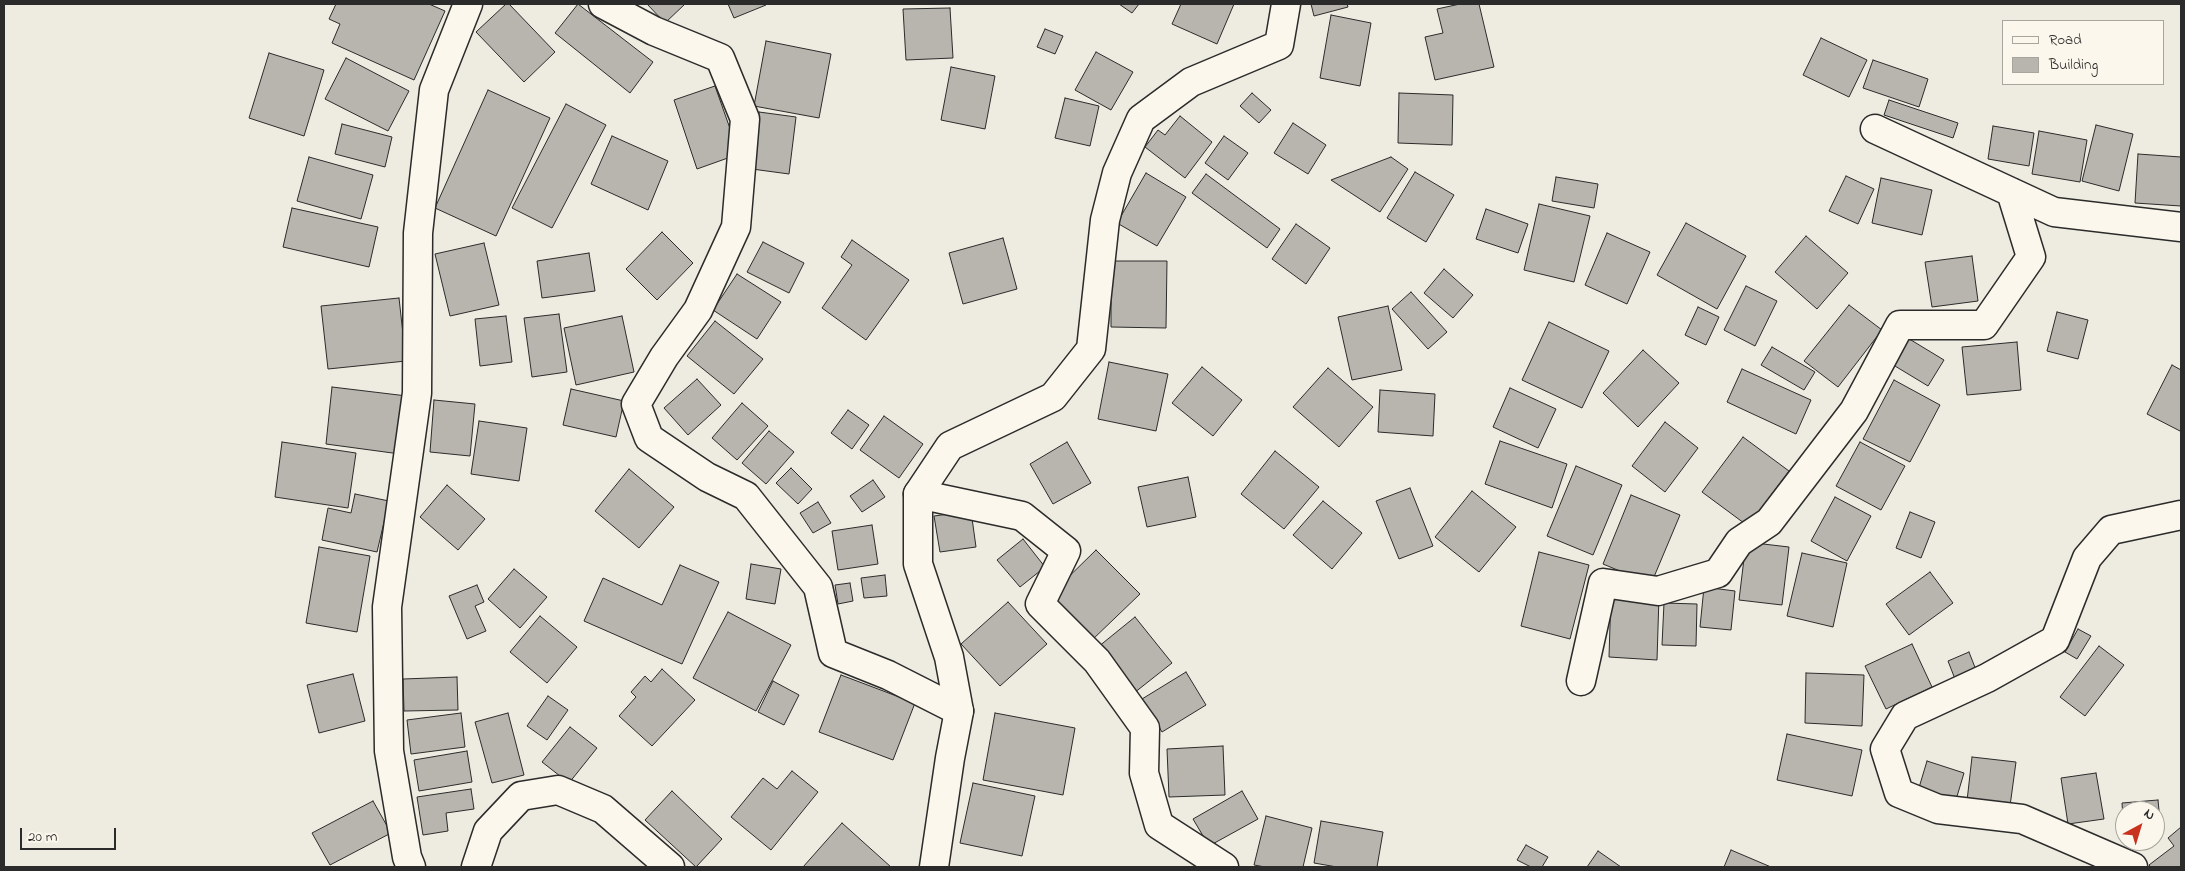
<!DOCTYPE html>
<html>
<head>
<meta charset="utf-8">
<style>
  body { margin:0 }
  #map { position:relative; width:2185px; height:871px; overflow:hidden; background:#eeebe0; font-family:"Indie Flower",sans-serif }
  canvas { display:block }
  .frame { position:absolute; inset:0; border:5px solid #2b2b2b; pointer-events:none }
  .legend { position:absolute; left:2002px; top:20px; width:162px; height:65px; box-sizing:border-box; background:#fbf7ec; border:1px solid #a8a59f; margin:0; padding:6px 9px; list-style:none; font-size:15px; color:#2b2b2b }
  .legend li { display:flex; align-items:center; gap:10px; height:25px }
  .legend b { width:25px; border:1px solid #a8a59f }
  .north { position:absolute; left:2115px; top:801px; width:50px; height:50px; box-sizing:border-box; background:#fbf7ec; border:1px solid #a8a59f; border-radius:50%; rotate:39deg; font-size:14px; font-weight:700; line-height:20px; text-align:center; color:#2b2b2b }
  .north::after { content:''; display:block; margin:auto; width:18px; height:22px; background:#c8321e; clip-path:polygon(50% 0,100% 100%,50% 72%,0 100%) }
  .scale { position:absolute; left:20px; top:828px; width:96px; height:22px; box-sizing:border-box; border:2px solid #2b2b2b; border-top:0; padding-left:6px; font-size:15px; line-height:18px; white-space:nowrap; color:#2b2b2b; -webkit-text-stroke:4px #fbf7ec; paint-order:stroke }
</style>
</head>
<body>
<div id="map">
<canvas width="2185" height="871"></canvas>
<div class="frame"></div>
<ul class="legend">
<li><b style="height:6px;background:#fbf7ec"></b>Road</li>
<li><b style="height:14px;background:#b8b5ae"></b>Building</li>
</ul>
<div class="north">N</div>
<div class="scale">20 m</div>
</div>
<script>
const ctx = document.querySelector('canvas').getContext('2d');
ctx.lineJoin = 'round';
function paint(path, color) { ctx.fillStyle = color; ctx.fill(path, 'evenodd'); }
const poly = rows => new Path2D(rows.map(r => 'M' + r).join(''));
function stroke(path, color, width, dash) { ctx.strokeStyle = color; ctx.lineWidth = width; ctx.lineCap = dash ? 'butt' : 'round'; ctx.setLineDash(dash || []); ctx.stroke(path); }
const building = poly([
  [336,4,429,4,445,11,414,80,332,43,340,24,329,19,336,4],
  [506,4,509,4,555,52,524,82,476,32,506,4],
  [578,4,653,62,630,93,555,33,578,4],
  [647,4,685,4,665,23,647,4],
  [728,4,766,4,766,5,734,18,728,4],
  [1119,4,1139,4,1132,13,1119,4],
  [1181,4,1234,4,1217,44,1172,24,1181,4],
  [1311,4,1347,4,1348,7,1314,16,1311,4],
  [1460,4,1479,4,1494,67,1435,80,1425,37,1443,33,1437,9,1460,4],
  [950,8,953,58,906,60,903,9,950,8],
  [1331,15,1371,23,1360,86,1320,78,1331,15],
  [1045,29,1063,36,1055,54,1037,47,1045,29],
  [1821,38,1867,60,1849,97,1803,75,1821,38],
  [766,41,831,54,819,118,754,106,766,41],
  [1096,52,1133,72,1111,110,1075,90,1096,52],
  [269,53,324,70,304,136,249,118,269,53],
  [346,58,409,91,388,131,325,99,346,58],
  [1873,60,1928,79,1919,107,1863,88,1873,60],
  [951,67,995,76,985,129,941,120,951,67],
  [715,86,739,154,697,169,674,100,715,86],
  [488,90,550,118,496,236,435,208,488,90],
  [1252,93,1271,110,1259,123,1240,106,1252,93],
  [1399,93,1453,95,1452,145,1398,143,1399,93],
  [1065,98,1099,106,1090,146,1055,138,1065,98],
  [1889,100,1958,123,1953,138,1884,115,1889,100],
  [566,104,606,125,552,228,512,208,566,104],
  [759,112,796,117,789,174,752,169,759,112],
  [1180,116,1212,142,1185,178,1145,147,1158,130,1165,135,1180,116],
  [1293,123,1326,145,1308,174,1274,153,1293,123],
  [342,124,392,137,385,167,335,154,342,124],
  [2096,125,2133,134,2119,191,2082,181,2096,125],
  [1993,126,2034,133,2029,166,1988,159,1993,126],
  [2039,131,2087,140,2080,182,2032,174,2039,131],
  [612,136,668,161,648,210,591,184,612,136],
  [1224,136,1248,153,1228,180,1205,163,1224,136],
  [2138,154,2181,157,2181,206,2135,203,2138,154],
  [309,157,373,175,361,219,297,201,309,157],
  [1391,157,1408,169,1380,212,1331,180,1391,157],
  [1415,172,1454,195,1426,242,1387,218,1415,172],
  [1146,173,1186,197,1157,246,1117,223,1146,173],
  [1206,174,1280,229,1267,248,1192,193,1206,174],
  [1846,176,1874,189,1858,224,1829,211,1846,176],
  [1556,177,1598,184,1594,208,1552,201,1556,177],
  [1881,178,1932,190,1922,235,1872,223,1881,178],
  [1539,204,1590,216,1574,282,1524,270,1539,204],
  [292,208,378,227,369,267,283,247,292,208],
  [1486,209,1528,224,1518,253,1476,239,1486,209],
  [1686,223,1746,256,1717,309,1657,275,1686,223],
  [1296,224,1330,248,1306,284,1272,259,1296,224],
  [662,232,693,263,657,300,626,269,662,232],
  [1607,233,1650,252,1627,304,1585,285,1607,233],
  [1806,236,1848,273,1817,309,1775,272,1806,236],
  [1003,238,1017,289,963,304,949,253,1003,238],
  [852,240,909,280,866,340,822,308,852,265,841,257,852,240],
  [763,242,804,263,789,293,747,272,763,242],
  [484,243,499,305,450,316,435,254,484,243],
  [589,253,595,291,542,298,537,261,589,253],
  [1972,256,1978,301,1932,307,1925,262,1972,256],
  [1111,261,1167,261,1166,328,1111,327,1111,261],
  [1444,269,1473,295,1453,318,1424,293,1444,269],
  [737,274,781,302,757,339,713,310,737,274],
  [1746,286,1777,301,1755,346,1724,330,1746,286],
  [1411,292,1447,332,1428,349,1392,309,1411,292],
  [399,298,406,361,328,369,321,306,399,298],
  [1849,305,1882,330,1838,387,1804,361,1849,305],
  [1388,306,1402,370,1352,380,1338,317,1388,306],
  [1698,307,1719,317,1706,345,1685,335,1698,307],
  [2057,312,2088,320,2078,359,2047,351,2057,312],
  [559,314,567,372,532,377,524,318,559,314],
  [506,316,512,362,480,366,475,319,506,316],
  [622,316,634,372,576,385,564,328,622,316],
  [715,321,763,359,734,394,687,356,715,321],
  [1549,322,1609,351,1582,408,1522,380,1549,322],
  [1906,337,1944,360,1928,386,1890,363,1906,337],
  [2017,342,2021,390,1967,395,1962,347,2017,342],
  [1772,347,1815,372,1804,390,1761,365,1772,347],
  [1643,350,1679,383,1638,427,1603,393,1643,350],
  [1109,362,1168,374,1156,431,1098,419,1109,362],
  [2172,365,2181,370,2181,428,2180,431,2147,414,2172,365],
  [1202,367,1242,400,1213,436,1172,403,1202,367],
  [1328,368,1373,407,1339,447,1293,407,1328,368],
  [1742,369,1811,400,1796,434,1727,402,1742,369],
  [697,379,721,405,688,435,664,408,697,379],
  [1894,380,1940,405,1910,462,1863,439,1894,380],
  [332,387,407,396,400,454,326,444,332,387],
  [1510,388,1556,409,1538,448,1493,427,1510,388],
  [571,389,624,401,616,437,563,425,571,389],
  [1380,390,1435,394,1433,436,1378,432,1380,390],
  [434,400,475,404,470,456,430,452,434,400],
  [742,403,768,426,737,460,712,438,742,403],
  [848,410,869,425,852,449,831,433,848,410],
  [884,416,923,444,899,478,860,450,884,416],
  [479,421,527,428,519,481,471,474,479,421],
  [1665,422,1698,448,1665,492,1632,466,1665,422],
  [769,431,794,452,766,484,742,463,769,431],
  [1743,437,1789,471,1748,526,1702,492,1743,437],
  [1500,441,1567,464,1552,508,1485,484,1500,441],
  [282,442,356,453,348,508,275,497,282,442],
  [1067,442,1091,483,1053,504,1030,464,1067,442],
  [1860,442,1905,466,1881,510,1836,486,1860,442],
  [1275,451,1319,487,1284,529,1241,494,1275,451],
  [1576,466,1622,485,1593,555,1547,536,1576,466],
  [791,468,812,489,798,504,776,483,791,468],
  [629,469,674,507,639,548,595,511,629,469],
  [1188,477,1196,517,1147,527,1138,487,1188,477],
  [873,480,885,497,862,512,850,496,873,480],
  [447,485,485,519,458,550,420,517,447,485],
  [1410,488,1433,546,1399,559,1376,501,1410,488],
  [1472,491,1516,527,1479,572,1435,537,1472,491],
  [355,494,389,501,377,552,322,540,328,508,351,513,355,494],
  [1631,495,1680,515,1651,584,1603,564,1631,495],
  [1835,497,1871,516,1847,561,1811,541,1835,497],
  [1323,501,1362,533,1332,569,1293,535,1323,501],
  [818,502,831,523,813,533,800,513,818,502],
  [971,511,976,547,940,552,934,516,971,511],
  [1910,512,1935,522,1921,558,1896,548,1910,512],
  [872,525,878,564,838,570,832,531,872,525],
  [1023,539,1045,567,1020,587,997,560,1023,539],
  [1746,542,1789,547,1782,605,1739,600,1746,542],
  [319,547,370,556,357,632,306,623,319,547],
  [1096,550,1140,594,1091,641,1048,597,1096,550],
  [1539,552,1589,565,1570,639,1521,626,1539,552],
  [1802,553,1847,563,1833,627,1787,616,1802,553],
  [751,564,781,569,775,604,746,599,751,564],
  [680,565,719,582,682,664,584,621,603,578,662,605,680,565],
  [514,569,547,597,520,628,488,599,514,569],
  [1930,572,1953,603,1909,635,1886,604,1930,572],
  [885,575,887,596,864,598,861,578,885,575],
  [850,583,853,601,838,604,835,585,850,583],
  [477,585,484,602,475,606,486,631,467,639,449,596,477,585],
  [1704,587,1735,591,1731,630,1700,627,1704,587],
  [1611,594,1659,596,1657,660,1609,657,1611,594],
  [1008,602,1047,644,1000,686,961,644,1008,602],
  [1664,603,1697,604,1696,646,1662,645,1664,603],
  [728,612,791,645,756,711,693,678,728,612],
  [540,616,577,647,547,683,510,652,540,616],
  [1135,617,1172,663,1134,693,1098,647,1135,617],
  [2078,629,2091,636,2077,659,2065,652,2078,629],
  [1912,644,1932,687,1886,709,1865,666,1912,644],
  [2099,646,2124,665,2085,716,2060,697,2099,646],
  [1969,652,1976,670,1955,679,1948,661,1969,652],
  [662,669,695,700,652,746,619,716,636,697,631,692,645,676,651,682,662,669],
  [1186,672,1206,705,1162,732,1142,699,1186,672],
  [1806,673,1864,675,1862,726,1805,723,1806,673],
  [353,674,365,721,319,733,307,685,353,674],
  [841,675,915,703,893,760,819,732,841,675],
  [457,677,458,710,404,711,403,679,457,677],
  [773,681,799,695,784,725,758,712,773,681],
  [548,696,568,710,547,740,527,726,548,696],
  [461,713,465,747,411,754,407,720,461,713],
  [508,713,524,775,492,783,475,722,508,713],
  [995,713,1075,728,1063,795,983,780,995,713],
  [570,727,597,748,569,783,542,762,570,727],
  [1787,734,1862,750,1852,796,1777,780,1787,734],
  [1223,746,1225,795,1169,797,1167,749,1223,746],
  [467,751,472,782,419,791,414,760,467,751],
  [1972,757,2016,762,2010,806,1967,801,1972,757],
  [1927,761,1964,773,1955,803,1918,791,1927,761],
  [792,771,818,792,771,850,731,817,763,778,777,789,792,771],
  [2096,773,2104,819,2068,824,2061,778,2096,773],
  [973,783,1035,796,1022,856,960,843,973,783],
  [471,789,474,809,446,813,448,831,423,835,417,797,471,789],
  [672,791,722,839,696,867,645,820,672,791],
  [1242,791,1258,819,1209,846,1193,819,1242,791],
  [2158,800,2161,831,2155,832,2155,811,2125,811,2124,834,2122,803,2158,800],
  [373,801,391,833,330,865,312,833,373,801],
  [1266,816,1312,828,1303,867,1265,867,1254,865,1266,816],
  [1321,821,1383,832,1377,867,1337,867,1314,863,1321,821],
  [842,823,891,867,803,867,842,823],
  [2181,827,2181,867,2151,867,2149,865,2174,846,2168,838,2181,827],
  [1526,845,1548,857,1542,867,1531,867,1517,860,1526,845],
  [1731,850,1771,867,1724,867,1731,850],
  [1598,851,1621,867,1587,867,1598,851]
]);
paint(building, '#b8b5ae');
stroke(building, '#2b2b2b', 1);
const minor = poly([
  [603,4,654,31,720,58,745,119,736,227,698,310,664,357,636,404,649,438,707,477,746,496,818,587,833,653,888,675,959,711],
  [1875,129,2054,212,2181,227],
  [918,494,1022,516,1066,551,1040,604,1097,661,1145,728,1144,773,1159,825,1224,867],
  [1581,681,1603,583,1658,591,1718,573,1739,542,1769,522,1854,411,1900,325,1984,325,2031,257,2011,192],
  [411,867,407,857,389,751,387,607,417,393,418,233,434,90,468,4],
  [2133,867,2022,819,1938,809,1899,793,1885,749,1905,716,1987,678,2055,640,2087,558,2111,530,2181,515]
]);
const major = poly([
  [476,867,488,831,521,796,558,790,603,809,670,867],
  [934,867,950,758,959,711,949,657,918,564,918,494,950,446,1053,397,1091,349,1105,220,1117,173,1141,119,1191,82,1279,45,1286,4]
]);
stroke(minor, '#2b2b2b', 31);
stroke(major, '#2b2b2b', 31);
stroke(minor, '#fbf7ec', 28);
stroke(major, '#fbf7ec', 28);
</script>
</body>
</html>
